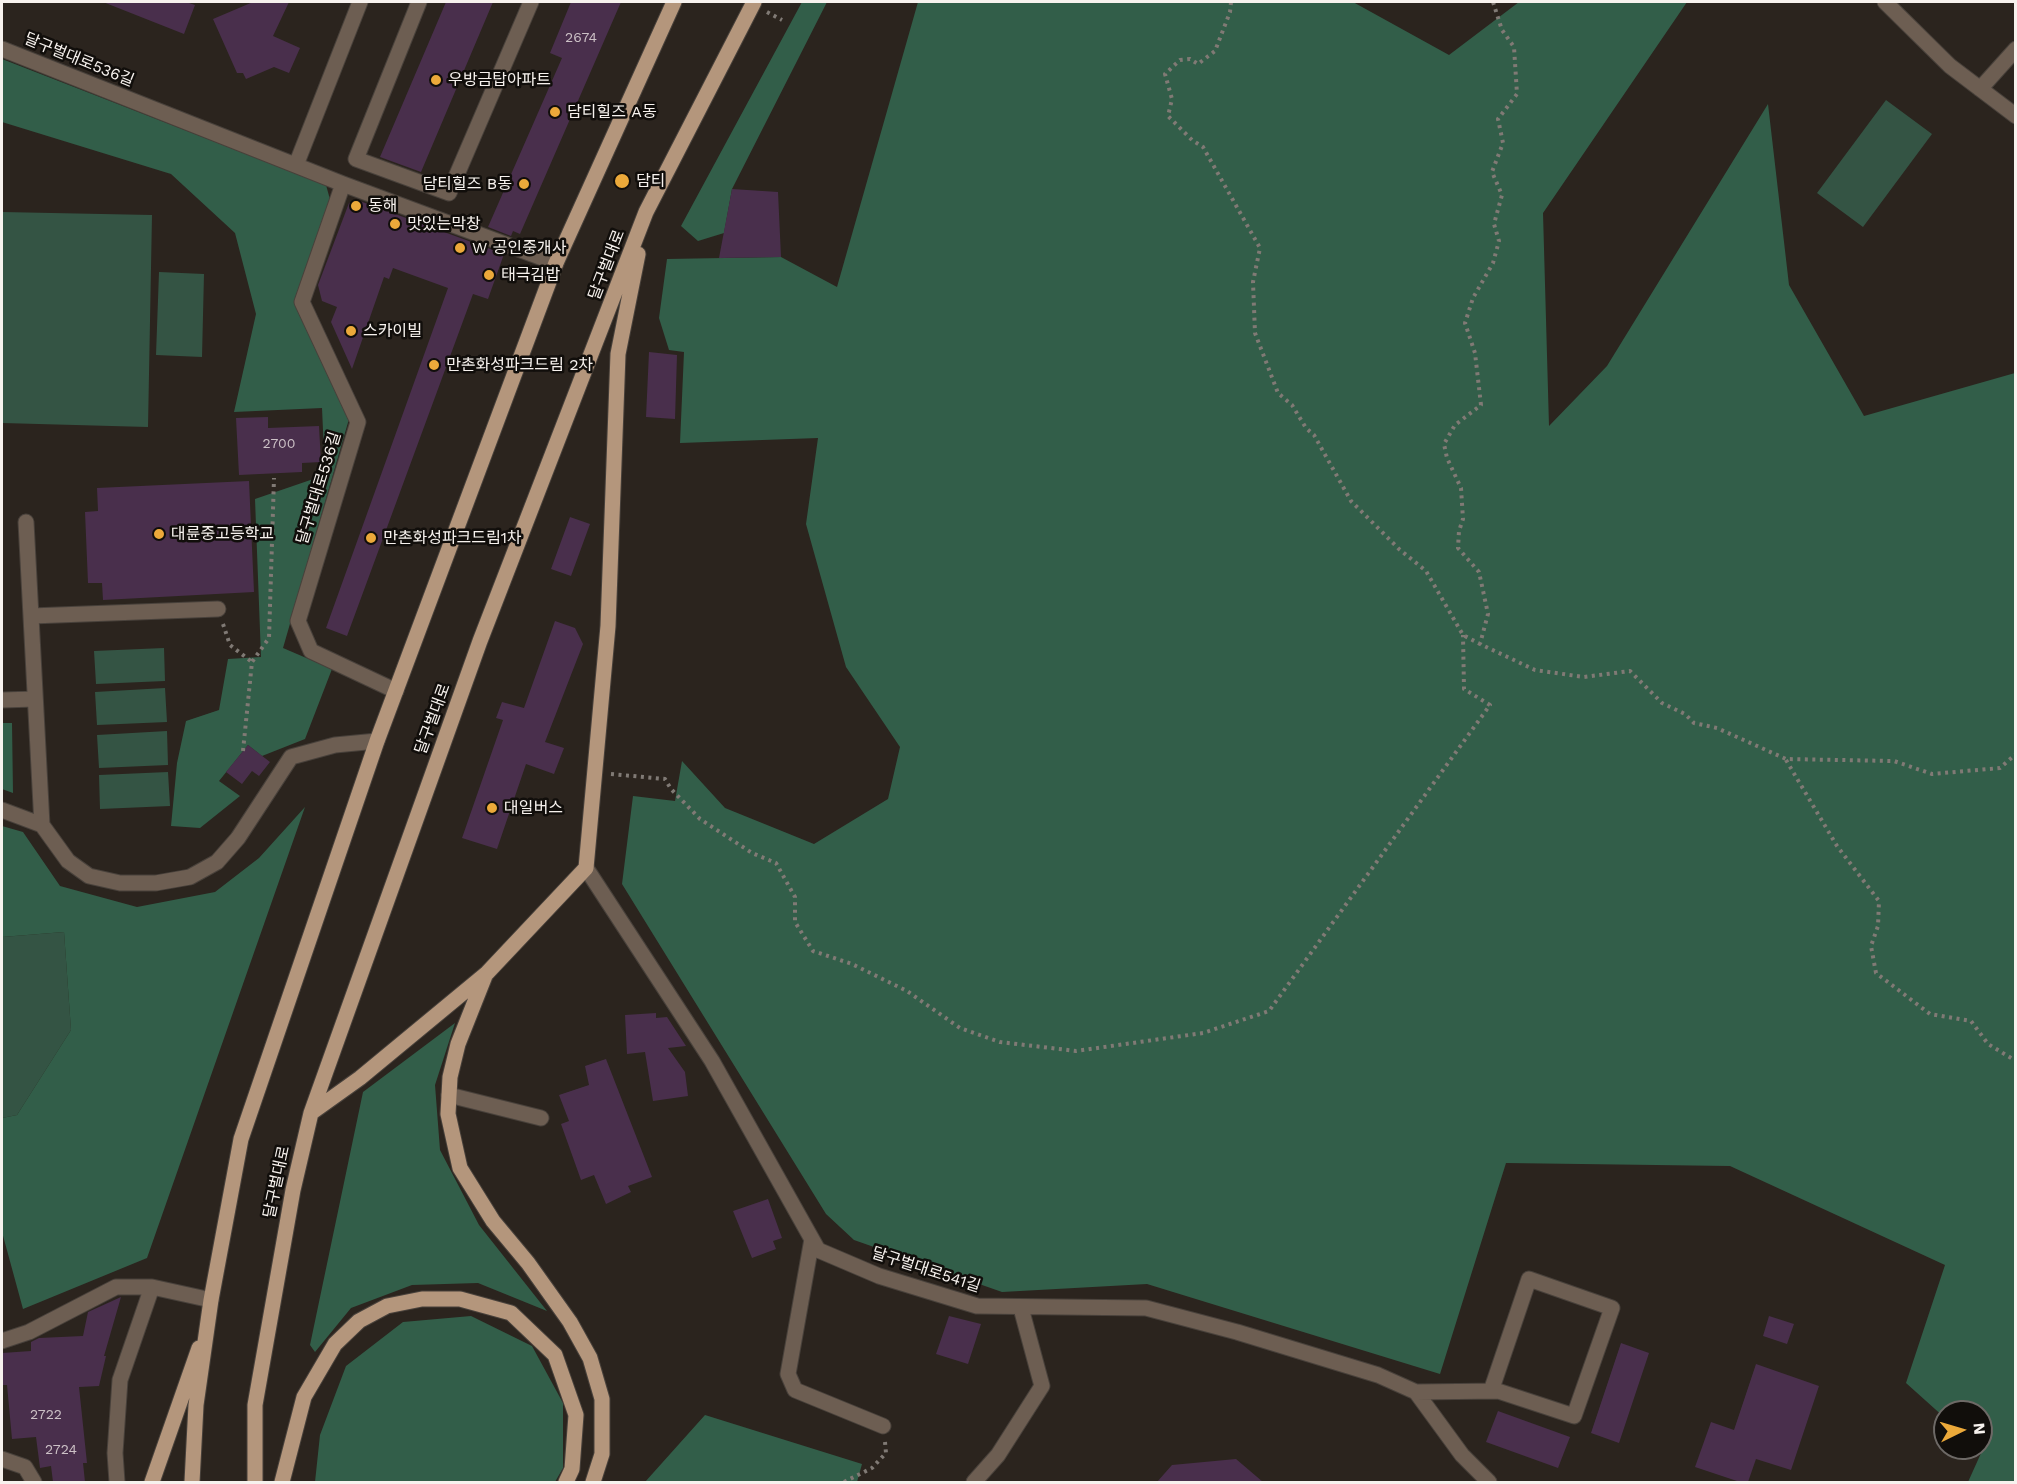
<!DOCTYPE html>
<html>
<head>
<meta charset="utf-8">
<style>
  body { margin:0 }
  #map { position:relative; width:2017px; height:1484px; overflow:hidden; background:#2b241e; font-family:"Work Sans",sans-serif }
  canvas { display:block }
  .frame { position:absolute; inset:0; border:3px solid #f7f2ee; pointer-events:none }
  .north { position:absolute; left:1933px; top:1400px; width:60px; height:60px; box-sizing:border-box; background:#110e0b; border:2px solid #6d6966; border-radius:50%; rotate:85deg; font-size:16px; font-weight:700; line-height:24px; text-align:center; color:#f7f2ee }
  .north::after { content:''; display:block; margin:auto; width:21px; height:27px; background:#eca93a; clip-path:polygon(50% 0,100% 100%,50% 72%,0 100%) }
</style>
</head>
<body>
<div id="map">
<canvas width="2017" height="1484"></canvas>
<div class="frame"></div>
<div class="north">N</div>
</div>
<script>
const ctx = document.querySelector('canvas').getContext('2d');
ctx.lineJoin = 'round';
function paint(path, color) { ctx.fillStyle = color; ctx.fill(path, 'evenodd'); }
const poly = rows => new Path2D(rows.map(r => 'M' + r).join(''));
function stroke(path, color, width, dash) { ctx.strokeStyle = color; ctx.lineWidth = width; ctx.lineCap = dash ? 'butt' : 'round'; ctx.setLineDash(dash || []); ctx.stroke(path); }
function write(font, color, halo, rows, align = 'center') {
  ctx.font = font + ' "Work Sans","Noto Sans KR",sans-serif'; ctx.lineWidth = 5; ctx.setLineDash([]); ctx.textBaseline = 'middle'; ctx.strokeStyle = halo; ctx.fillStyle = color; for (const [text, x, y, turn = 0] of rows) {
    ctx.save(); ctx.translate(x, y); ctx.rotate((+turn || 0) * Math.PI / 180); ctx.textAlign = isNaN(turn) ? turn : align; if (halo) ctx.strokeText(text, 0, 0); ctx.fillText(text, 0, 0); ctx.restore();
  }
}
paint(poly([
  [1886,100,1932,134,1863,227,1817,193],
  [2,212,152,215,148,427,2,423],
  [159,272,204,274,202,357,156,355],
  [164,648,165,681,96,684,94,651],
  [165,688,167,722,97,725,95,692],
  [167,731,168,765,99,768,97,735],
  [168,772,170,806,100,809,99,775],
  [64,932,71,1030,17,1115,2,1118,2,937]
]), '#345444');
paint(poly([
  [802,2,827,2,732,189,724,233,698,241,681,226],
  [918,2,1353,2,1449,55,1519,2,1687,2,1543,213,1549,426,1607,366,1768,104,1789,285,1864,416,2015,373,2015,1482,1968,1482,1982,1451,1978,1448,1981,1448,1981,1412,1945,1412,1945,1418,1906,1383,1945,1265,1730,1166,1506,1163,1440,1374,1147,1284,1002,1292,854,1240,826,1214,622,884,633,796,675,801,682,761,725,808,814,844,888,799,900,747,846,667,806,524,818,438,680,443,684,352,669,350,659,318,667,259,781,257,837,287],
  [2,59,326,185,331,203,295,303,349,419,283,648,332,669,305,739,262,756,248,745,219,781,240,796,200,828,171,826,177,763,186,721,219,710,228,659,261,657,255,499,325,475,322,408,234,412,256,314,235,233,171,174,2,122],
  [2,723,12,723,13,793,2,789],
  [305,807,147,1258,23,1309,2,1232,2,1118,17,1115,71,1030,64,932,2,937,2,826,23,832,60,886,137,907,215,892,259,858],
  [455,1023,435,1085,440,1150,479,1225,547,1311,478,1283,412,1285,351,1308,315,1352,310,1345,363,1092],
  [471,1316,532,1346,563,1403,563,1468,555,1482,315,1482,320,1435,346,1366,403,1322],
  [705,1415,862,1464,857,1482,645,1482]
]), '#325e49');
paint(poly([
  [103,2,186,2,195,5,184,34],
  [253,2,289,2,273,36,300,48,289,73,274,67,246,79,243,73,237,73,213,19],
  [446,2,493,2,421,172,380,157],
  [571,2,621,2,520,234,513,231,511,236,488,227,562,58,550,53],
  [732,189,778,192,781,257,719,258],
  [357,200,504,254,488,299,473,294,347,636,326,628,448,288,393,268,389,279,384,277,352,369,331,322,337,307,322,301,318,285,349,203],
  [649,352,677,355,675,419,646,417],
  [268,417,268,428,319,426,321,462,302,463,302,472,239,475,236,418],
  [249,481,254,592,103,600,102,583,88,583,85,512,98,511,97,488],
  [570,517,590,524,571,576,551,569],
  [555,621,575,628,583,644,545,742,564,748,554,774,526,764,497,849,462,838,503,720,496,718,502,702,524,708],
  [248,745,270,762,259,776,252,771,242,784,226,772],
  [656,1013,656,1018,667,1017,686,1046,668,1048,685,1072,688,1096,653,1101,645,1052,627,1054,625,1015],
  [606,1059,652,1177,628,1186,631,1192,606,1204,594,1175,581,1180,561,1124,569,1121,559,1095,589,1085,585,1066],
  [768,1199,782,1238,773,1241,776,1249,752,1258,733,1211],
  [121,1297,104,1356,106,1356,99,1386,79,1387,87,1463,83,1463,85,1482,53,1482,51,1466,40,1468,36,1437,12,1439,7,1385,2,1385,2,1353,31,1351,31,1342,39,1338,83,1336,88,1312],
  [949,1316,981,1324,968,1364,936,1354],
  [1769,1316,1794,1324,1787,1344,1763,1336],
  [1621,1343,1649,1353,1619,1443,1591,1433],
  [1756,1364,1819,1386,1791,1470,1756,1459,1748,1482,1740,1482,1695,1467,1711,1422,1734,1430],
  [1498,1411,1570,1437,1558,1468,1486,1442],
  [1236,1459,1263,1482,1157,1482,1172,1465]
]), '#492f4c');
const minor = poly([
  [419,2,356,159,449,193,531,2],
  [1885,2,1950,66,2016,116],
  [2,49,343,184,556,263],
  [1980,89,2016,49],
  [296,165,360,2],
  [343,184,302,302,358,422,298,621,311,651,396,691],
  [26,522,42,825,68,861,89,876,120,883,156,883,190,877,217,862,238,838,291,757,335,745,377,741],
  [31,616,218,609],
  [2,700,35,699],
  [2,810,42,825],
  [586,868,712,1061,818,1250,879,1276,977,1306,1146,1308,1237,1332,1378,1375,1416,1392,1462,1455,1489,1482],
  [449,1095,541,1118],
  [812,1239,788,1374,795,1390,883,1426],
  [2,1341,29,1332,116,1287,152,1287,211,1300],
  [1416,1392,1498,1391,1574,1416,1612,1308,1529,1279,1491,1391],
  [2,1459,25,1467,34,1482],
  [117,1482,115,1453,120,1380,152,1287],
  [974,1482,998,1455,1042,1386,1021,1308]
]);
const major = poly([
  [485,976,458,1044,450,1077,448,1114,460,1168,493,1221,528,1263,570,1322,590,1358,602,1399,602,1454,593,1482],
  [311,1113,360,1078,487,973,586,868,608,626,618,354,638,254],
  [152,1482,199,1348],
  [192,1482,196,1405,211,1300,241,1139,377,741,556,263,674,2],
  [255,1482,255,1405,293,1190,311,1113,480,641,646,212,754,2],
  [282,1482,304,1397,335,1344,359,1321,387,1306,422,1299,460,1299,511,1313,555,1355,576,1415,572,1469,566,1482]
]);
stroke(minor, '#48413b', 17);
stroke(major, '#48413b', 17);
stroke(poly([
  [1231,2,1230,12,1215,51,1198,64,1190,59,1180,60,1165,74,1172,99,1168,116,1192,140,1203,147,1260,248,1253,282,1255,333,1278,393,1292,405,1306,428,1314,435,1351,501,1399,549,1426,571,1463,635,1480,644],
  [1493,2,1502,30,1514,47,1517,94,1498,119,1503,143,1492,172,1502,195,1494,224,1499,241,1493,263,1473,298,1465,323,1475,353,1481,405,1455,425,1444,444,1447,458,1461,488,1463,519,1459,531,1458,548,1479,572,1488,614,1480,644,1535,670,1584,677,1630,671,1662,703,1685,714,1694,723,1717,728,1786,759,1894,761,1932,774,2000,768,2016,754],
  [767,12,782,20],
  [223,624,230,645,252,662],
  [243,751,252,662,269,638,274,478],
  [1786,760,1837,846,1879,901,1878,926,1871,946,1876,973,1930,1014,1971,1021,1988,1044,2016,1061],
  [611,774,665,779,671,789,700,819,752,853,776,863,795,897,795,922,813,951,852,964,907,991,960,1028,1000,1042,1076,1051,1203,1033,1269,1011,1490,705,1464,689,1463,635],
  [844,1482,872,1468,886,1453,885,1442]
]), '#807a75', 4, [3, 4.5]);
stroke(minor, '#6d5e52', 15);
stroke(major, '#b4967c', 15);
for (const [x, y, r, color] of [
  [436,80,6,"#eca93a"],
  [555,112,6,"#eca93a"],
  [622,181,8,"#eca93a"],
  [524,184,6,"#eca93a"],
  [356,206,6,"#eca93a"],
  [395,224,6,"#eca93a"],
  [460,248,6,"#eca93a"],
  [489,275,6,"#eca93a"],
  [351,331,6,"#eca93a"],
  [434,365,6,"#eca93a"],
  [159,534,6,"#eca93a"],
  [371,538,6,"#eca93a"],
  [492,808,6,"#eca93a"]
]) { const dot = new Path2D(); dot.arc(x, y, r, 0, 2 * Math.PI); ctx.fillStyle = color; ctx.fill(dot); stroke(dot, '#110e0b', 2); }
write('14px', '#ccc1c6', null, [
  ["2674",581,38],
  ["2700",279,444],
  ["2722",46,1415],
  ["2724",61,1450]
]);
write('16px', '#f7f2ee', '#110e0b', [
  ["달구벌대로536길",79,60,22],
  ["달구벌대로",607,265,-69],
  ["달구벌대로536길",319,488,-73],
  ["달구벌대로",433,719,-70],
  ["달구벌대로",277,1182,-78],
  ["달구벌대로541길",926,1270,18]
]);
write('16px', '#f7f2ee', '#110e0b', [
  ["우방금탑아파트",448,80],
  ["담티힐즈 A동",567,112],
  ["담티",636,181],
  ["담티힐즈 B동",512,184,"right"],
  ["동해",368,206],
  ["맛있는막창",407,224],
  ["W 공인중개사",472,248],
  ["태극김밥",501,275],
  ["스카이빌",363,331],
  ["만촌화성파크드림 2차",446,365],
  ["대륜중고등학교",171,534],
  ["만촌화성파크드림1차",383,538],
  ["대일버스",504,808]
], 'left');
</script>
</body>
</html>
